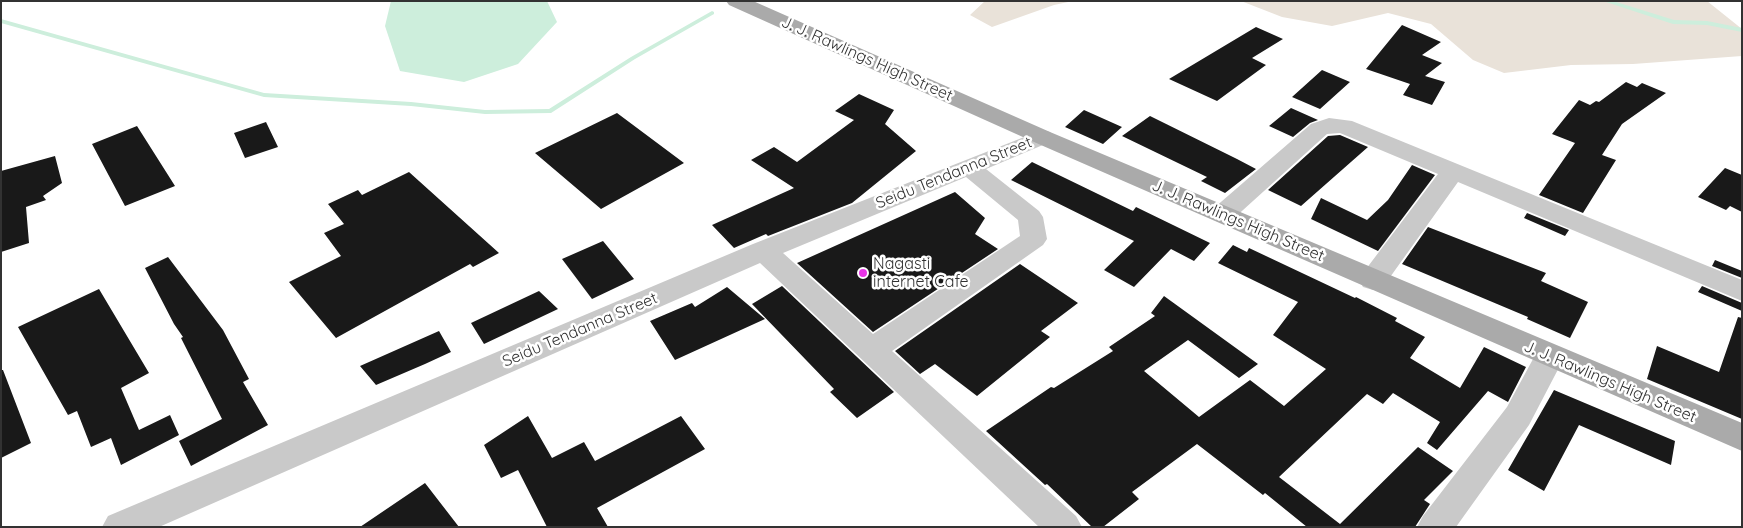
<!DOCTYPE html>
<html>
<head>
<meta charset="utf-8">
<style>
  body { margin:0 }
  #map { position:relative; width:1743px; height:528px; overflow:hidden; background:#fff; font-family:Quicksand,sans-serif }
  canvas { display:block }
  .frame { position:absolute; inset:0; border:2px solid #323232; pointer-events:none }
</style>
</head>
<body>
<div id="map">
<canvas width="1743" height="528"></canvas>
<div class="frame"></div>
</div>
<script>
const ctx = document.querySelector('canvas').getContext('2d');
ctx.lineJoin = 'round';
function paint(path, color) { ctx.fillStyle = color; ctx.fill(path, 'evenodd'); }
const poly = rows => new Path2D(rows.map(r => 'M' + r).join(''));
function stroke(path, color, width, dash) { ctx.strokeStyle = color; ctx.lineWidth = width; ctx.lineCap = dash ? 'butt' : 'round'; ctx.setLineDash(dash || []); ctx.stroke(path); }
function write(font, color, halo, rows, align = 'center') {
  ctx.font = font + ' Quicksand,sans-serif'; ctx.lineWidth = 5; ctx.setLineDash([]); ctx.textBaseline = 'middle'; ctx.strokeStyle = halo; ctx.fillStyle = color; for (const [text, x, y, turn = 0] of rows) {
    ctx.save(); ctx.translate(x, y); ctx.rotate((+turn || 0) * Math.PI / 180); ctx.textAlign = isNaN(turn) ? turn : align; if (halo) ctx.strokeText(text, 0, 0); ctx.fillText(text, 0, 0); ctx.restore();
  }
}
paint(poly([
  [985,1,1073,1,1054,5,992,27,970,15],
  [1241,1,1707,1,1742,29,1742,56,1633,64,1571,65,1504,73,1473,60,1431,24,1388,13,1332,26,1282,17]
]), '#e9e2d9');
paint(poly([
  [391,1,547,1,557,22,518,64,464,82,400,71,385,26]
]), '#cdeedc');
paint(poly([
  [1603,1,1613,1,1674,20,1707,21,1742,28,1742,32,1707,25,1673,24,1603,1],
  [712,11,714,12,714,14,635,59,551,113,485,114,411,106,264,97,1,23,1,19,264,93,411,102,485,110,549,109,631,57,712,11]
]), '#cdeedc');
paint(poly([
  [1402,25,1441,42,1422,55,1442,63,1425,76,1445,82,1432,105,1403,95,1410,84,1366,69],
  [1256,27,1283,39,1252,58,1266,65,1217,101,1169,79],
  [1322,70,1350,82,1320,109,1292,97],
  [1626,82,1637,87,1642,83,1666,93,1622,124,1602,155,1616,160,1583,213,1539,195,1575,143,1552,134,1579,100,1590,105,1596,101,1599,102],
  [859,94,894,110,885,124,916,151,852,203,768,236,766,234,734,248,712,225,794,188,751,160,774,147,797,162,854,120,835,111],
  [1291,108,1318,120,1310,123,1293,137,1269,126],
  [1084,110,1122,127,1103,144,1065,127],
  [617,113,684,163,601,209,535,153],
  [1150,116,1237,159,1256,169,1225,193,1201,181,1207,177,1122,136],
  [266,122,278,147,245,158,234,133],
  [137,126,175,186,125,206,92,144],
  [1340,135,1368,147,1301,206,1268,190,1328,136],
  [55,156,62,183,43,196,46,200,26,207,29,243,1,252,1,171],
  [1032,162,1133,211,1136,207,1210,243,1194,261,1171,249,1134,287,1104,270,1134,241,1011,180],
  [1412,165,1435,175,1378,251,1311,219,1321,198,1367,220,1388,200],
  [1725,168,1742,175,1742,212,1730,206,1726,210,1698,197],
  [409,172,499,253,473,267,470,264,336,338,289,282,341,256,324,233,344,224,328,204,358,190,362,195],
  [955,192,985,218,975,234,998,249,873,332,797,263],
  [1527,213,1569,230,1565,236,1524,218],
  [1428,227,1546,273,1541,281,1588,302,1570,338,1527,319,1528,317,1402,264],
  [603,241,634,279,592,299,562,259],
  [1233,245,1247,252,1249,248,1355,298,1356,297,1397,318,1395,321,1425,337,1410,358,1460,388,1484,347,1526,367,1508,402,1488,391,1437,450,1427,443,1440,422,1393,393,1383,404,1367,394,1279,477,1340,524,1418,447,1453,471,1424,500,1430,504,1415,527,1307,527,1265,493,1263,495,1197,444,1132,492,1139,499,1103,527,1092,527,1047,484,1045,485,986,431,1051,387,1054,388,1113,351,1109,347,1155,316,1151,313,1164,296,1258,364,1239,378,1188,340,1144,371,1199,417,1250,380,1284,406,1326,369,1273,335,1298,302,1218,263],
  [168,257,223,330,249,379,243,382,268,425,191,466,179,441,222,419,181,338,183,337,174,324,145,268],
  [1715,260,1742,271,1742,278,1712,266],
  [1020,264,1078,303,1041,331,1050,337,977,396,935,364,920,374,895,351],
  [782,286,894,392,857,418,830,392,834,389,752,304],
  [1702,286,1742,303,1742,311,1698,292],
  [727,287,765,319,675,360,650,321,692,303,695,307],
  [99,289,149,373,121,388,139,430,170,415,179,435,121,465,111,438,91,447,77,411,68,415,18,327],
  [539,291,558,309,484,344,471,323],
  [1738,317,1742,318,1742,419,1647,379,1657,346,1719,372],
  [439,331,451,352,425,364,376,385,360,366],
  [1,370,3,370,31,443,1,458],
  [1554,390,1675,441,1671,465,1579,425,1544,491,1508,470],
  [528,416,552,458,584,442,595,461,681,416,705,449,597,508,608,527,547,527,518,470,501,478,484,445],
  [425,483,459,527,360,527]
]), '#191919');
paint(poly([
  [1329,118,1352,121,1742,280,1742,301,1458,182,1383,287,1373,290,1363,287,1359,280,1363,273,1438,174,1340,133,1327,134,1232,220,1223,223,1214,220,1210,214,1214,208,1311,124,1329,118],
  [1042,130,1050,132,1054,137,1050,142,986,169,1039,211,1043,217,1047,239,1043,245,892,351,1076,516,1082,527,1039,527,760,263,159,527,102,527,108,516,753,244,1042,130],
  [966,177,1018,220,1020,236,873,334,783,253,966,177],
  [1550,344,1561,348,1565,356,1529,425,1456,527,1417,527,1423,516,1507,407,1539,348,1550,344]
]), '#c9c9c9');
paint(poly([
  [726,1,753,1,1050,132,1742,423,1742,451,1034,142,729,5,726,1]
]), '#aaa');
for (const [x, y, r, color] of [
  [863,273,5,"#e934e7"]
]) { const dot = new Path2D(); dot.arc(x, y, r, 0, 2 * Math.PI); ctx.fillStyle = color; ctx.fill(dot); stroke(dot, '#fff', 2); }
write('16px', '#323232', '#fff', [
  ["J. J. Rawlings High Street",867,59,24],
  ["Seidu Tendanna Street",954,173,-22],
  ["J. J. Rawlings High Street",1238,221,23],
  ["Seidu Tendanna Street",580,330,-23],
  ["J. J. Rawlings High Street",1610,382,23]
]);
write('16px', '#323232', '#fff', [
  ["Nagasti",873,264],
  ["internet Cafe",873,282]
], 'left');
</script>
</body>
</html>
